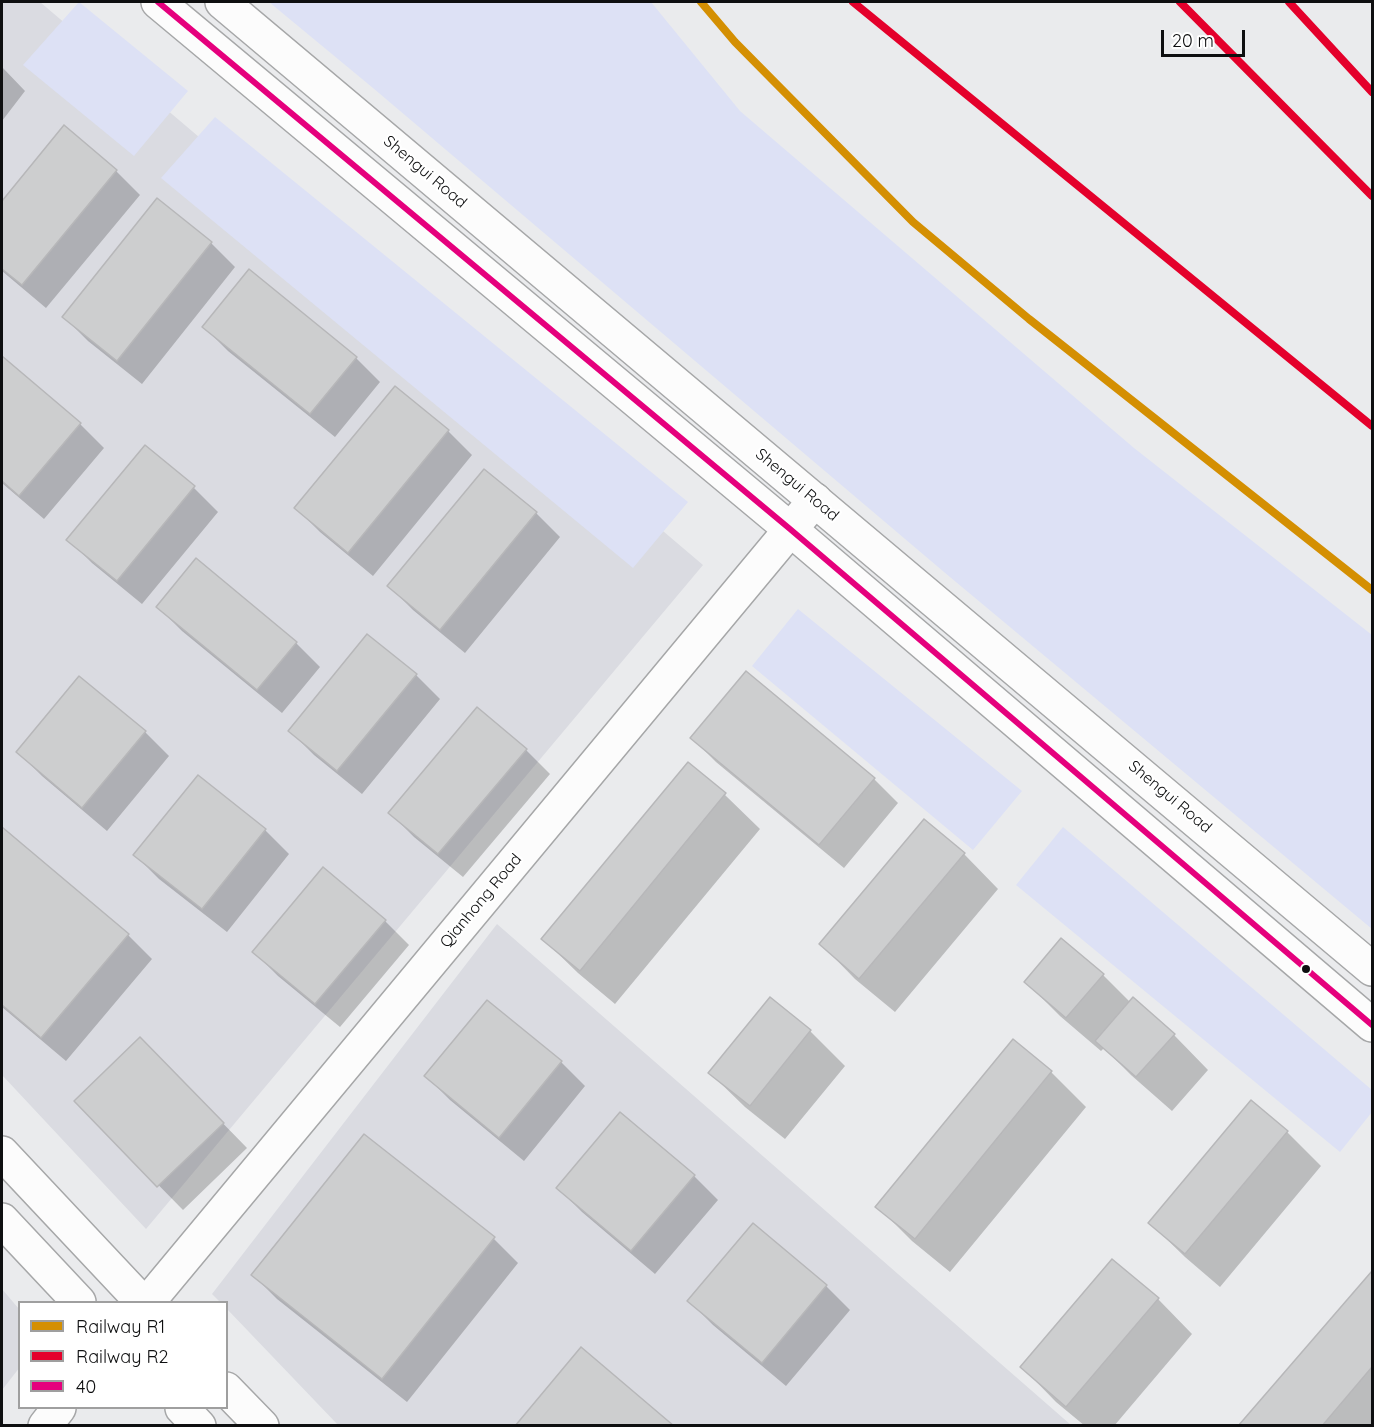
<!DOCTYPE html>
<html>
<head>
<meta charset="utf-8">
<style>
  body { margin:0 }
  #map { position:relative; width:1374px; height:1427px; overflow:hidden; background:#eaebed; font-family:Quicksand,sans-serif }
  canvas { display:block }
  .frame { position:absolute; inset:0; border:3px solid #0e0f10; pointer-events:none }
  .legend { position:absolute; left:18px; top:1301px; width:210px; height:108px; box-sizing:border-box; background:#fff; border:2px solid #9f9f9f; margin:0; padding:8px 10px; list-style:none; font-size:18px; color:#0e0f10 }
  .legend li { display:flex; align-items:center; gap:12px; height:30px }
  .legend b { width:30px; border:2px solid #9f9f9f }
  .scale { position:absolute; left:1161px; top:30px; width:84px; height:27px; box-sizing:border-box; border:3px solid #0e0f10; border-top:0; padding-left:8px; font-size:18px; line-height:21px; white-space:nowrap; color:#0e0f10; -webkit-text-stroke:4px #fff; paint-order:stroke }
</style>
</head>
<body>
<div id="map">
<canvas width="1374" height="1427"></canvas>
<div class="frame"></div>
<ul class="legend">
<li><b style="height:8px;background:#d48f02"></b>Railway R1</li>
<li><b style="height:8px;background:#e4002b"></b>Railway R2</li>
<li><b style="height:8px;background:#e5007d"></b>40</li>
</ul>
<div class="scale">20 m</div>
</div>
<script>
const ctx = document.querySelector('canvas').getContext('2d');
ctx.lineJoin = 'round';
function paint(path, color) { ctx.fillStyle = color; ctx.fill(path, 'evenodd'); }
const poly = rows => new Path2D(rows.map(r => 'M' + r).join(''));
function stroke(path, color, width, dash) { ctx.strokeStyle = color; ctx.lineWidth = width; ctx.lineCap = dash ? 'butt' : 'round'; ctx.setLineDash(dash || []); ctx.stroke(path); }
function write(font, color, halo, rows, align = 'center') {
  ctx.font = font + ' Quicksand,sans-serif'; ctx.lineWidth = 4.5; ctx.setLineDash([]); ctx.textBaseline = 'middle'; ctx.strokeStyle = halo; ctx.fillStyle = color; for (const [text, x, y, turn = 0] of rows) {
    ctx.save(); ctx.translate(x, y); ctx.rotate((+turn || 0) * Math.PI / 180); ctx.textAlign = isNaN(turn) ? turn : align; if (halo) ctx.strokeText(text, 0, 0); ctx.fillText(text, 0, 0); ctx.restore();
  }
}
paint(poly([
  [2,2,40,2,703,565,146,1229,2,1075],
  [497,924,1071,1425,338,1425,227,1309,226,1302,220,1302,212,1294],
  [2,1289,19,1309,20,1367,2,1390]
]), '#dadbe1');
paint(poly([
  [79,2,188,91,134,156,23,65],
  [269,2,651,2,740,111,1134,448,1372,635,1372,929,944,572,373,88],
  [215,117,688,502,633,568,161,178],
  [798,609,1022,791,973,850,752,666],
  [1063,827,1372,1090,1372,1112,1340,1152,1016,885]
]), '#dde1f5');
paint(poly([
  [2,67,25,91,2,121],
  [64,127,116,171,140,195,46,308,2,271,2,203],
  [211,243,235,267,142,384,88,341,64,317],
  [204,327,356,358,380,382,335,437,228,351],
  [2,357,80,424,104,448,44,519,2,483],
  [395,388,448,431,472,455,373,576,320,532,296,508],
  [145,447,194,488,218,512,142,604,92,563,68,539],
  [485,471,536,513,560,537,465,653,413,610,389,586],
  [158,607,296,643,320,667,282,713,182,631],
  [416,675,440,699,362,794,314,755,290,731],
  [145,732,169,756,107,831,42,776,18,752],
  [692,738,874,779,898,803,844,868,716,762],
  [526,750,550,774,463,877,414,837,390,813],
  [688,764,725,795,760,829,615,1004,578,973,543,939],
  [2,829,128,935,152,959,66,1061,2,1007],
  [265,830,289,854,227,932,159,879,135,855],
  [964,854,998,889,895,1012,855,979,821,944],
  [385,921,409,945,340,1027,278,976,254,952],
  [1103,975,1131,1003,1174,1035,1208,1070,1172,1111,1131,1075,1104,1048,1101,1051,1060,1016,1026,982],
  [770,999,810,1031,845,1066,785,1139,745,1107,710,1073],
  [487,1002,561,1062,585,1086,524,1161,450,1100,426,1076],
  [1013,1041,1051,1072,1086,1107,950,1272,912,1241,877,1206],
  [164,1063,247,1148,183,1210,76,1101],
  [1287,1132,1321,1166,1220,1287,1185,1257,1150,1223],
  [364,1136,494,1239,518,1263,407,1402,277,1299,253,1275],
  [694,1176,718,1200,655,1274,582,1212,558,1188],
  [1372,1274,1372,1426,1240,1426],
  [826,1286,850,1310,786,1386,713,1325,689,1301],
  [1158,1299,1192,1334,1114,1426,1085,1426,1056,1402,1022,1367]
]), '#0003');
const building = poly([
  [64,125,117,170,22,285,2,269,2,201,64,125],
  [157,198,212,242,117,361,62,317,157,198],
  [249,269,357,357,310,414,202,327,249,269],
  [2,356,81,423,19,496,2,481,2,356],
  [395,386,449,430,348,553,294,508,395,386],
  [145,445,195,486,117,581,66,540,145,445],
  [484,469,537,512,440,630,387,586,484,469],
  [196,558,297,642,257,690,156,607,196,558],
  [367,634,417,674,337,771,288,731,367,634],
  [746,671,875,778,819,845,690,738,746,671],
  [79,676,146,731,82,808,16,752,79,676],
  [477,707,527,749,438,854,388,813,477,707],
  [688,762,726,793,580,971,541,939,688,762],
  [198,775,266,829,202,909,133,855,198,775],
  [924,819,965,853,859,979,819,944,924,819],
  [2,827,129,934,41,1038,2,1005,2,827],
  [323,867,386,920,315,1004,252,952,323,867],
  [1061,938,1104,974,1066,1018,1024,982,1061,938],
  [770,997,811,1030,750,1106,708,1073,770,997],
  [1133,997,1175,1034,1136,1077,1095,1041,1133,997],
  [487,1000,562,1061,499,1138,424,1076,487,1000],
  [140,1037,224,1123,157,1187,74,1101,140,1037],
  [1013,1039,1052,1071,915,1239,875,1207,1013,1039],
  [1251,1100,1288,1131,1185,1254,1148,1223,1251,1100],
  [620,1112,695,1175,631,1251,556,1188,620,1112],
  [364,1134,495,1237,382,1379,251,1275,364,1134],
  [753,1223,827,1285,762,1363,687,1301,753,1223],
  [1112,1259,1159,1298,1066,1407,1020,1367,1112,1259],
  [1372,1271,1372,1367,1322,1426,1238,1426,1372,1271],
  [581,1347,674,1426,515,1426,581,1347]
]);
paint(building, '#cdcecf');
stroke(building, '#b7b7b9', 1.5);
const minor = poly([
  [148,1302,815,500],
  [45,1426,59,1408]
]);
const major = poly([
  [158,2,790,529,1372,1025],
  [222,2,1372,969],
  [2,1153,142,1302],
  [2,1220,79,1302],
  [226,1389,262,1426],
  [182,1408,199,1426]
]);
stroke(minor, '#a6a7a8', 36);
stroke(major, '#a6a7a8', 36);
stroke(minor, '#fcfcfc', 33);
stroke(major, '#fcfcfc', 33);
stroke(poly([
  [158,2,790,529,1372,1025]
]), '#e5007d', 6);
stroke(poly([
  [701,2,735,42,913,222,1029,319,1372,590]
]), '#d48f02', 8);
stroke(poly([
  [853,2,1372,426],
  [1180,2,1372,196],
  [1289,2,1372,92]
]), '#e4002b', 8);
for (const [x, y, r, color] of [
  [1306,969,5,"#0e0f10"]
]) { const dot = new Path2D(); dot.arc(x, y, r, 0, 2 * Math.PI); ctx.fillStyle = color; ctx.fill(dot); stroke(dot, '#fff', 2); }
write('16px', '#0e0f10', '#fff', [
  ["Shengui Road",425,172,40],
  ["Shengui Road",797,485,40],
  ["Shengui Road",1170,797,40],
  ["Qianhong Road",481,901,-50]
]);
</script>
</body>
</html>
